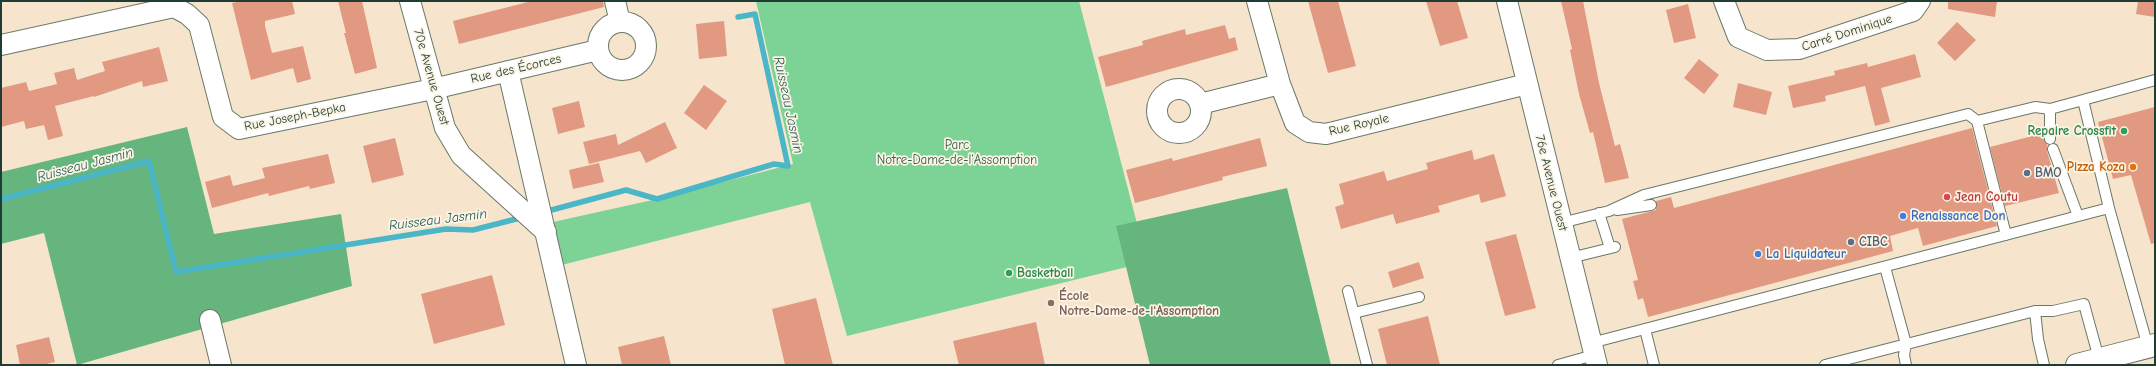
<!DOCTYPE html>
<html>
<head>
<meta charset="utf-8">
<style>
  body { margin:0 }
  #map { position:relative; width:2156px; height:366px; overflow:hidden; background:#f6e5cc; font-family:"Comic Neue",sans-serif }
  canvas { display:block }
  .frame { position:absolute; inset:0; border:2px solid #1f3d34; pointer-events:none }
</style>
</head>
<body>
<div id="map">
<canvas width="2156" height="366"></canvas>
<div class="frame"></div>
</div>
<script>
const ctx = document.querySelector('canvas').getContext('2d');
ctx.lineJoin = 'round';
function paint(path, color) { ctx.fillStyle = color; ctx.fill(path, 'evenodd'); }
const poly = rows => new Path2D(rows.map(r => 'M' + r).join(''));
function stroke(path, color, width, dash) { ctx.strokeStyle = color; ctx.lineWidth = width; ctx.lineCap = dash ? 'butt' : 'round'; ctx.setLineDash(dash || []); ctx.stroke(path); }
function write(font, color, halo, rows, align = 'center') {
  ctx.font = font + ' "Comic Neue",sans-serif'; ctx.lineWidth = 3.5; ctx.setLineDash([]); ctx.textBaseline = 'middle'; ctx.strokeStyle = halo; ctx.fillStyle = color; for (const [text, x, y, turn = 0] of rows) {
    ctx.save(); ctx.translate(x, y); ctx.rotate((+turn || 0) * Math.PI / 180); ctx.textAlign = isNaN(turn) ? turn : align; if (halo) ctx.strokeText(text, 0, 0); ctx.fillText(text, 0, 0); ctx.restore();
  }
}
paint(poly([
  [756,1,1079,1,1147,262,847,336,810,202,554,267,544,224,657,199,793,164]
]), '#7dd396');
paint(poly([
  [187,127,214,234,341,214,352,286,77,365,44,233,1,244,1,172],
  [1287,188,1331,365,1150,365,1116,226]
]), '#66b57f');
stroke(poly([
  [1,199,149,161,176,272,446,229,473,230,524,217],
  [544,212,626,190,657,199,774,164,788,166,755,14,738,17]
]), '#4ab6c7', 5.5);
paint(poly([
  [241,1,292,1,295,14,265,21,265,26,272,53,303,46,311,79,297,83,293,68,251,80,232,3],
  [338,1,362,1,377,68,355,74,344,33,346,33],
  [532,1,603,1,604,7,459,44,453,21],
  [1308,1,1338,1,1356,66,1328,73],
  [1426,1,1457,1,1468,38,1440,46],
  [1561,1,1583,1,1599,83,1615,146,1620,144,1629,178,1605,183,1593,132,1590,133,1579,94,1570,50,1572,49],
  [1948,1,1997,1,1995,17,1948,9],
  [2138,1,2155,1,2155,17,2136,14],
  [1688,4,1696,38,1674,43,1666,10],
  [724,21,727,56,699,59,696,24],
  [1957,22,1976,40,1955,61,1937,43],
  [1225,25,1229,39,1235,37,1238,50,1106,87,1098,57,1143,45,1142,41,1185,29,1186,35],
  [159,47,168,81,143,87,142,81,94,97,94,96,55,106,63,136,48,140,44,125,26,129,24,121,1,127,1,88,26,82,29,91,57,84,54,73,74,68,77,80,105,71,102,62],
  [1915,54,1921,77,1881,88,1890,122,1875,126,1865,86,1825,96,1826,101,1793,108,1788,86,1835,75,1834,71,1867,63,1868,67],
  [1699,59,1719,75,1704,94,1684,78],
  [1738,83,1772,92,1766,115,1733,107],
  [704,85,727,101,706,130,684,113],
  [579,101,585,127,558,134,552,108],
  [2155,107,2155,243,2151,244,2131,175,2113,179,2098,122],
  [665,122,677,148,646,163,640,151,589,164,583,142,616,134,618,145],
  [1972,128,1997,226,1923,246,1918,228,1890,236,1893,251,1648,317,1643,298,1638,300,1633,281,1638,280,1622,219,1656,210,1656,201,1671,197,1674,208],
  [2044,133,2044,139,2047,145,2047,151,2059,193,2005,206,1990,147],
  [395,138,404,175,372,183,363,146],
  [1260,138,1267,166,1222,177,1223,180,1135,203,1126,170,1172,158,1173,161],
  [1472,150,1474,160,1494,154,1506,196,1481,203,1479,194,1438,206,1440,212,1396,224,1393,214,1341,229,1335,207,1344,204,1339,184,1384,171,1387,181,1428,169,1426,163],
  [328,154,335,183,310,189,309,186,269,196,268,193,212,208,205,182,230,175,233,186,265,178,262,168],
  [599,163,604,182,573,189,569,170],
  [1516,234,1536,308,1505,316,1485,242],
  [1419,262,1424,278,1393,288,1388,272],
  [492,275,505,325,434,344,421,294],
  [816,298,833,365,785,365,772,309],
  [1428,316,1440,365,1387,365,1378,329],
  [1036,322,1045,365,959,365,953,341],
  [664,336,671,365,622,365,618,347],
  [49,337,55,362,42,365,20,365,16,345]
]), '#e19981');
const lane = poly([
  [1977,121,2035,107,2050,109,2083,100],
  [2050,139,2050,109],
  [2053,149,2078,216],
  [1617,210,1651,205],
  [1599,213,1610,248],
  [1561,223,1609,211,1644,195,1968,114,1977,121,2006,235],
  [1570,258,1615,247],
  [1885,267,1906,344,1904,355,1906,365],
  [1348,291,1367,365],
  [2035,311,2053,311,2084,304,2099,359],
  [1354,313,1419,297],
  [1645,329,1654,365],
  [1591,343,2109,208],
  [2148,347,2109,208,2083,100,2155,80],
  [1558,365,1594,355],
  [1825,365,2035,311,2038,339,2044,365]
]);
const street = poly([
  [410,1,445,128,461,155,546,232],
  [615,1,620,22],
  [1257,1,1280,84,1295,123,1309,132,1326,134,1527,84],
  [1507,1,1597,365],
  [1724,1,1738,37,1767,50,1799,49,1913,11,1920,1],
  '598 46a24 24 0 1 1 48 0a24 24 0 1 1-48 0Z',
  [1,45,174,7,187,14,199,25,223,117,239,129,433,89,598,50],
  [508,71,576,365],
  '1157 111a22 22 0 1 1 44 0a22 22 0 1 1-44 0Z',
  [1200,104,1280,84],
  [210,320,221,365]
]);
const primary = poly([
  [2077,365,2155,345]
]);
stroke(lane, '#6a7869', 12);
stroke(street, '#6a7869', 22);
stroke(primary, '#6a7869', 24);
stroke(lane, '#fff', 10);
stroke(street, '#fff', 20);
stroke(primary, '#fff', 22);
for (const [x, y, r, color] of [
  [2124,131,4,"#2e9e5b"],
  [2133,167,4,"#e8710a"],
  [2027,173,4,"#5c6f8a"],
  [1947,197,4,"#e0444e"],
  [1903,216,4,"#3f7fe0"],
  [1851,242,4,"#5c6f8a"],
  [1758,254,4,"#3f7fe0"],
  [1009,273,4,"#2e9e5b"],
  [1051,303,4,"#8d6e63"]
]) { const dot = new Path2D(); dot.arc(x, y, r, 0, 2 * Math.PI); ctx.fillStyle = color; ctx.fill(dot); stroke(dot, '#fcf5e5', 1.5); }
write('13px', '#1f3d34', '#fcf5e5', [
  ["Carré Dominique",1847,33,-18],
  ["Rue des Écorces",516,69,-13],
  ["70e Avenue Ouest",431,77,74],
  ["Rue Joseph-Bepka",295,117,-11],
  ["Rue Royale",1359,125,-13],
  ["76e Avenue Ouest",1551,183,76]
]);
write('bold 13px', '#27864d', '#fcf5e5', [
  ["Repaire Crossfit",2116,131],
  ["Basketball",1017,273,"left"]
], 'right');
write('13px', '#325b48', '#fcf5e5', [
  ["Parc",957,145],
  ["Notre-Dame-de-l'Assomption",957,160]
]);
write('bold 13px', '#c56008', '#fcf5e5', [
  ["Pizza Koza",2125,167]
], 'right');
write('bold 13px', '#4e5e75', '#fcf5e5', [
  ["BMO",2035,173],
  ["CIBC",1859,242]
], 'left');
write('bold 13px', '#be3a42', '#fcf5e5', [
  ["Jean Coutu",1955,197]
], 'left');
write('bold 13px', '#366cbe', '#fcf5e5', [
  ["Renaissance Don",1911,216],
  ["La Liquidateur",1766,254]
], 'left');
write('bold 13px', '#785e54', '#fcf5e5', [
  ["École",1059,296],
  ["Notre-Dame-de-l'Assomption",1059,311]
], 'left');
write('italic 14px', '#2a5b59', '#fcf5e5', [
  ["Ruisseau Jasmin",788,105,78],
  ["Ruisseau Jasmin",85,165,-15],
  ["Ruisseau Jasmin",438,220,-7]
]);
</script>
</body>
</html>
